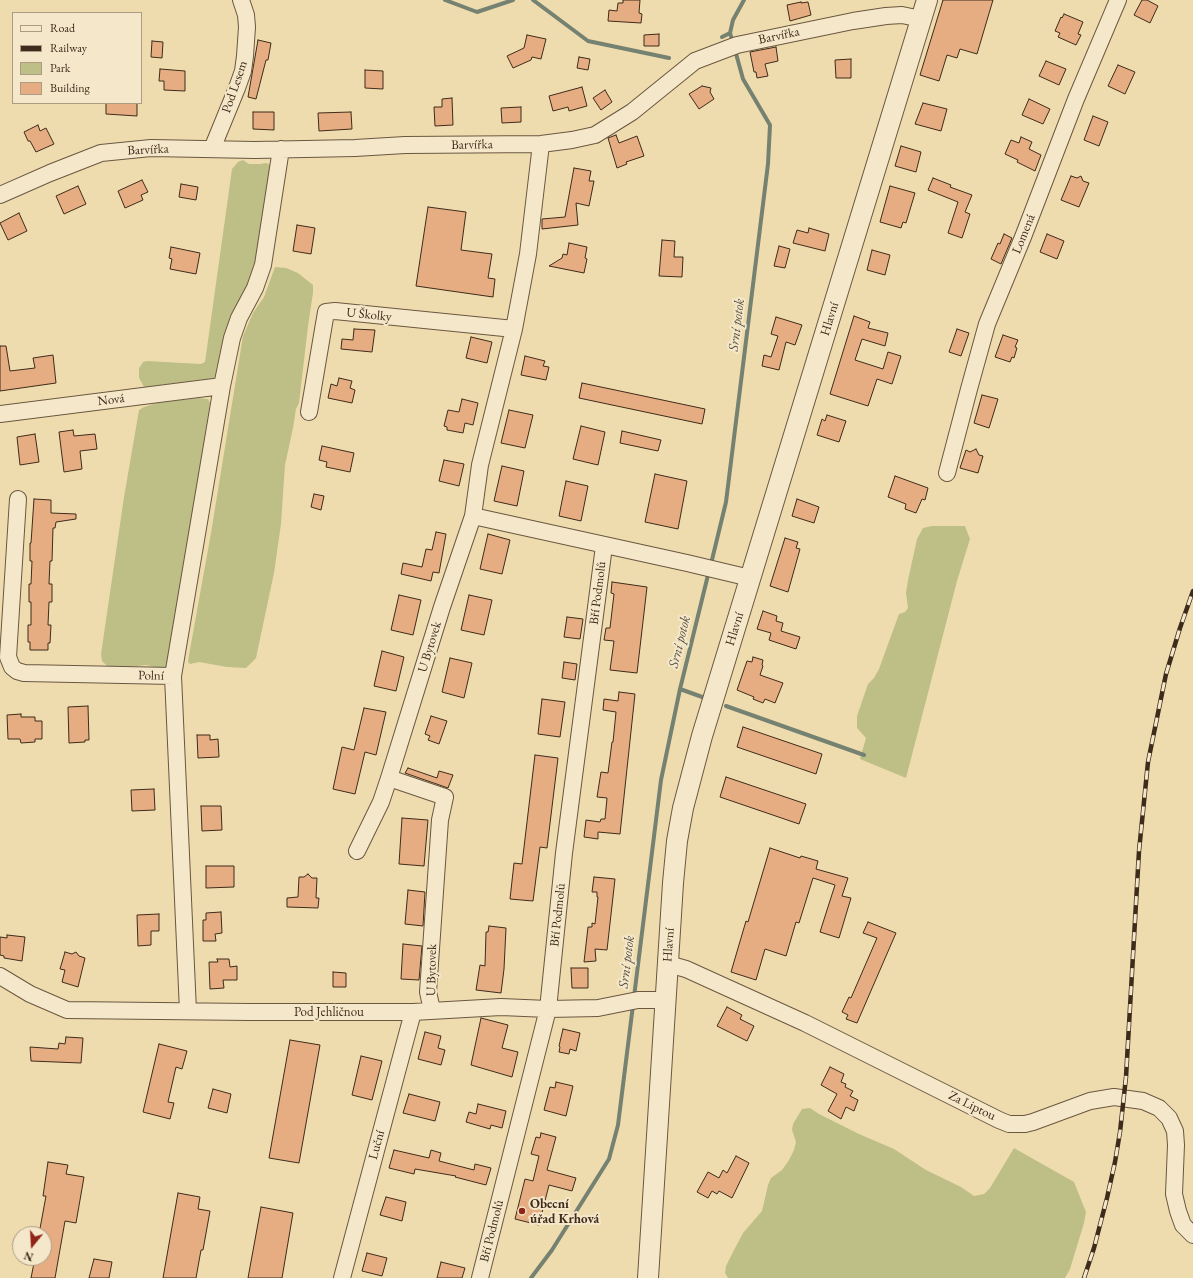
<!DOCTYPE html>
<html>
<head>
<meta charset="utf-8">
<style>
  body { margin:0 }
  #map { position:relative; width:1193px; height:1278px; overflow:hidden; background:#efdcae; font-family:"EB Garamond",serif }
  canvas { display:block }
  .legend { position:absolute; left:12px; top:12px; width:130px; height:92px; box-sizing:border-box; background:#f5e8ca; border:1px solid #ac9c84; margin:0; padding:5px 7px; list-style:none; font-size:12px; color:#3e2b1b }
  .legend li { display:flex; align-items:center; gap:8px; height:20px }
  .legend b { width:20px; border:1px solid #ac9c84 }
  .north { position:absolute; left:12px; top:1226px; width:40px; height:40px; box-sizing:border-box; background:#f5e8ca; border:1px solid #ac9c84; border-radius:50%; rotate:198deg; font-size:11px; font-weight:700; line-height:16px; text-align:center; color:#3e2b1b }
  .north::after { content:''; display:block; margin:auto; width:14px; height:18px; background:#8f2418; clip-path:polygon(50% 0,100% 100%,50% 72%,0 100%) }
</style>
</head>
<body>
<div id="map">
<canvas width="1193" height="1278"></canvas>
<ul class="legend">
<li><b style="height:5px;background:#f5e8ca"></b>Road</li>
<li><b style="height:5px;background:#3e2b1b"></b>Railway</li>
<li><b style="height:11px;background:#bebf87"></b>Park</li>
<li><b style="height:11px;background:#e5ad81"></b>Building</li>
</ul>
<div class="north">N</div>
</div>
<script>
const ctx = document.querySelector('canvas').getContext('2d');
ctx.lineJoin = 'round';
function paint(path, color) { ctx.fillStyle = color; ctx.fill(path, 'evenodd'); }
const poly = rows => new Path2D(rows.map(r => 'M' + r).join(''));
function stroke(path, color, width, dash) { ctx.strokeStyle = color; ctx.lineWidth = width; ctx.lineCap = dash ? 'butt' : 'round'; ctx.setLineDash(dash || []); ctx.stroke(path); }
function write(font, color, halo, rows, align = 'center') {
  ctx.font = font + ' "EB Garamond",serif'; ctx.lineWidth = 4; ctx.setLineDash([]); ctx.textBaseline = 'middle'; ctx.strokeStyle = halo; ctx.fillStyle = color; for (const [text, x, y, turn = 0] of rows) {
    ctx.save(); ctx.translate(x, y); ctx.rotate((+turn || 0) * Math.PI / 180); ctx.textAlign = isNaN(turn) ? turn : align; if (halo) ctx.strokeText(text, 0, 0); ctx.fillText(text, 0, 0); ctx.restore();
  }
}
paint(poly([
  [243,160,249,164,260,164,266,163,271,165,259,246,248,286,231,319,224,336,218,372,215,378,144,387,139,378,139,368,143,362,147,361,201,364,205,362,232,169,238,162],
  [275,267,286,268,298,273,313,285,313,293,308,326,299,403,296,409,293,428,285,465,281,524,274,573,256,658,246,668,227,667,199,662,190,664,188,662,189,655,211,533,243,336,253,313,264,297],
  [198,398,208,399,210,403,189,542,167,667,163,669,146,665,112,669,106,665,102,661,101,654,124,497,139,410,144,407,157,403],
  [932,526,965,526,970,539,957,581,906,778,860,759,866,738,857,728,857,716,868,684,874,678,879,669,899,614,905,612,908,608,906,593,908,580,917,539,923,528],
  [810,1108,819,1114,859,1134,894,1149,926,1170,961,1187,974,1196,984,1194,990,1188,1014,1148,1074,1182,1086,1212,1084,1223,1070,1269,1065,1278,728,1278,725,1273,726,1266,734,1250,743,1233,762,1211,768,1185,771,1178,782,1170,789,1160,794,1150,796,1142,792,1130,793,1124,802,1109]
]), '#bebf87');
stroke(poly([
  [445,0,477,12,513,0],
  [533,0,588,41,669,58],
  [722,37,730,33],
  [733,43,730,33,733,20,744,0],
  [711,564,726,502,768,164,770,125,743,79,735,50],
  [680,689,705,698],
  [726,706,864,755],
  [634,997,661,780,680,689,709,571],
  [531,1278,552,1250,609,1159,618,1125,633,1005]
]), '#758271', 4);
const building = poly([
  [623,0,640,0,639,13,642,14,641,23,608,21,609,10,617,11,618,3,623,3,623,0],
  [943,0,993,0,977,54,960,49,957,58,947,55,939,81,920,75,943,0],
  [1142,0,1147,0,1158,6,1150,23,1134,15,1142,0],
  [801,2,801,3,808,2,811,15,790,21,787,5,801,2],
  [1064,14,1083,22,1078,34,1081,35,1076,45,1058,37,1060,33,1055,31,1061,17,1062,18,1064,14],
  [659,34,659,46,644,46,644,35,659,34],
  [527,35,546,39,541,59,532,57,531,60,513,68,507,56,524,48,527,35],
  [258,40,271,43,268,60,266,60,256,99,248,97,258,40],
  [152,41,163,42,162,58,151,57,152,41],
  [776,47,778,61,765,64,768,76,757,78,756,72,754,72,750,52,776,47],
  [579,57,590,59,588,70,577,68,579,57],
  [851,59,851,78,836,78,835,60,851,59],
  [1046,61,1066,69,1059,85,1039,76,1046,61],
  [1118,65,1135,72,1125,94,1108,86,1118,65],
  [160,69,185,71,185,91,164,90,164,81,159,81,160,69],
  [365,70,383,71,383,89,365,88,365,70],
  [702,86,711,88,710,92,714,99,699,109,689,94,702,86],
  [582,87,587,106,569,111,568,107,553,111,549,96,582,87],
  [605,90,612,102,601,110,593,98,605,90],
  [452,98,453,125,435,126,434,107,442,107,442,99,452,98],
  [1029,99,1050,109,1043,124,1022,115,1029,99],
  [106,103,137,103,137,116,106,114,106,103],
  [923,103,947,109,941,131,915,124,923,103],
  [521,107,521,122,502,123,501,108,521,107],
  [253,112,274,112,274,130,253,129,253,112],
  [351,112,352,129,319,131,318,113,351,112],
  [1093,116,1108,122,1099,146,1084,140,1093,116],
  [38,125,40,131,46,128,54,144,36,152,30,141,28,141,24,132,38,125],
  [616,135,619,143,637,136,644,156,626,162,627,164,617,168,608,138,616,135],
  [1021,137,1032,142,1029,149,1041,155,1035,171,1017,162,1018,160,1005,154,1011,140,1019,143,1021,137],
  [901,146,921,152,916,172,895,166,901,146],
  [574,168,591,171,589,181,594,181,589,206,576,203,578,225,542,229,542,219,565,217,574,168],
  [1071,176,1077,178,1081,176,1083,181,1089,183,1079,207,1061,200,1071,176],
  [933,178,951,185,950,187,972,195,965,212,970,214,962,238,948,233,958,202,928,190,933,178],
  [142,180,148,192,141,195,143,200,125,208,118,191,142,180],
  [181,184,198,187,196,200,179,197,181,184],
  [78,186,86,204,64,214,56,196,78,186],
  [890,186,915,193,906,223,903,222,901,228,880,222,890,186],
  [428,207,466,212,461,250,492,254,488,278,495,279,493,297,416,286,428,207],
  [19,213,27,231,8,240,0,223,19,213],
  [297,225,315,228,311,254,293,251,297,225],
  [809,228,829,234,825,251,793,243,797,230,808,233,809,228],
  [1004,234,1012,238,1001,264,991,259,998,243,1000,244,1004,234],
  [1047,234,1064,241,1057,259,1040,252,1047,234],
  [662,240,675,241,674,257,683,257,682,277,659,276,662,240],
  [569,243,587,247,585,258,587,259,584,273,549,266,562,258,563,254,567,255,569,243],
  [779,246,790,249,785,268,774,266,779,246],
  [171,247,200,253,196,274,170,269,172,259,169,258,171,247],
  [872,250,890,255,885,275,867,270,872,250],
  [854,316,870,322,868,328,888,333,885,346,862,339,855,360,883,369,888,352,901,356,892,384,877,379,868,406,830,394,854,316],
  [776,317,802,325,795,345,786,342,779,370,762,366,764,355,771,357,778,336,771,334,776,317],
  [354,329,375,330,372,352,341,349,342,339,353,340,354,329],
  [957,329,969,333,961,356,949,352,957,329],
  [1003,335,1018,340,1015,347,1017,348,1014,358,1012,357,1010,362,995,357,1003,335],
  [471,337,492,342,487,363,466,358,471,337],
  [0,346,6,346,10,371,35,368,33,358,53,355,56,383,0,391,0,346],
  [525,356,545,361,543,366,549,367,546,380,521,375,525,356],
  [339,378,352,381,350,388,355,390,352,403,328,398,331,384,337,386,339,378],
  [582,383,705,409,702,424,579,398,582,383],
  [982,395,998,399,989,428,974,423,982,395],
  [462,399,478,403,473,425,465,423,463,433,447,430,447,427,444,426,448,410,459,412,462,399],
  [509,410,533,415,525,448,501,443,509,410],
  [827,415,846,421,839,442,817,435,822,419,825,421,827,415],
  [581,426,605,432,598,465,573,459,581,426],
  [73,430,74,436,95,434,97,449,80,451,82,469,64,472,59,432,73,430],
  [622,431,661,440,658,451,620,443,622,431],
  [35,434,39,462,20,465,17,437,35,434],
  [322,446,354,453,350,472,326,467,327,462,319,460,322,446],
  [976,449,979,455,983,456,978,473,960,468,966,450,970,452,976,449],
  [444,460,464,464,459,486,439,481,444,460],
  [502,466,524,471,517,506,494,501,502,466],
  [655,474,687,481,678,529,645,522,655,474],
  [895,476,928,488,925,500,922,499,916,513,905,509,906,504,888,497,895,476],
  [566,481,588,486,581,521,559,516,566,481],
  [314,494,324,496,321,510,311,507,314,494],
  [34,499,51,500,51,513,76,514,76,519,56,522,55,528,53,528,52,561,50,561,49,584,52,584,52,602,49,602,48,625,51,625,50,643,48,643,48,650,30,650,30,642,28,642,28,625,31,625,31,602,29,602,29,584,31,584,32,561,30,561,30,543,31,543,34,499],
  [797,499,819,507,814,523,792,516,797,499],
  [436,532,446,534,439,573,433,572,431,581,401,574,403,563,422,567,426,549,432,550,436,532],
  [488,534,510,540,502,574,480,569,488,534],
  [785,538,798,542,796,548,800,549,788,592,770,586,785,538],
  [612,582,647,587,637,673,610,670,614,641,604,640,606,628,610,628,614,594,611,593,612,582],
  [399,595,421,600,413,635,391,630,399,595],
  [469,595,492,600,484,635,461,630,469,595],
  [763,611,777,616,776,621,783,623,781,631,800,637,796,649,769,640,771,633,757,629,763,611],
  [567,617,583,619,580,639,564,637,567,617],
  [382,651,404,657,396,691,374,686,382,651],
  [753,657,763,660,762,665,763,666,760,675,783,683,775,703,765,699,763,703,753,699,754,697,737,690,747,661,752,662,753,657],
  [450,658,472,663,464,698,442,692,450,658],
  [564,662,577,664,575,680,562,678,564,662],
  [619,692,635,694,620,834,598,832,598,839,584,837,586,820,600,822,601,819,605,819,607,798,597,797,601,772,608,773,612,742,613,742,616,712,603,710,604,699,618,701,619,692],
  [542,699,565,702,560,737,538,734,542,699],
  [88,706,89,740,85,740,85,742,69,743,68,707,88,706],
  [364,708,386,712,376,755,365,752,355,794,333,789,342,747,354,750,364,708],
  [21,714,21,717,35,717,35,721,42,721,42,739,35,739,35,742,21,743,20,739,8,739,7,715,21,714],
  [431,716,447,721,439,744,428,740,430,736,425,734,431,716],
  [743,727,822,754,816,774,737,747,743,727],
  [197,735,210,735,210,740,218,739,219,757,198,758,197,735],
  [535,755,558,758,547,848,540,847,533,901,510,899,514,863,522,864,535,755],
  [408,768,437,778,439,771,453,775,448,788,405,773,408,768],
  [726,777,806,804,799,824,720,797,726,777],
  [154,789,155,810,132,811,131,790,154,789],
  [201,806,221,806,222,830,202,831,201,806],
  [402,818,428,820,424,866,399,864,402,818],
  [770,848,800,858,801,856,818,861,816,869,848,878,842,896,851,898,839,938,820,932,835,885,813,878,799,923,796,922,786,956,765,949,756,980,731,972,746,921,748,922,770,848],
  [206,866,234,866,234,887,206,888,206,866],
  [308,874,312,878,317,878,316,898,319,898,318,908,287,907,287,898,298,897,299,877,304,877,308,874],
  [594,877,615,879,607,950,595,949,596,961,584,962,588,927,592,927,592,923,595,924,598,897,597,897,597,892,592,892,594,877],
  [408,890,425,892,423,926,405,924,408,890],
  [221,912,222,933,215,934,216,941,203,941,203,920,206,920,206,913,221,912],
  [159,914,159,931,151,931,151,945,138,946,137,915,159,914],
  [868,922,896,933,857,1023,846,1019,848,1015,842,1012,849,997,851,998,877,938,863,933,868,922],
  [489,926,506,928,504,969,501,993,476,990,480,965,485,966,486,932,488,932,489,926],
  [7,935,25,937,22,961,4,958,4,956,0,955,0,937,7,938,7,935],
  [403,944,422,946,419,980,401,979,403,944],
  [65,952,72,954,76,952,79,956,85,958,78,987,62,982,65,970,60,969,65,952],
  [217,959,229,959,230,967,237,966,237,980,223,980,224,988,210,989,209,962,218,962,217,959],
  [571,968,588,968,588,988,572,988,571,968],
  [333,972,346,973,346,987,333,987,333,972],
  [727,1007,742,1015,740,1019,754,1026,747,1041,717,1026,727,1007],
  [481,1018,508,1025,502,1048,518,1052,512,1077,471,1065,481,1018],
  [563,1029,580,1033,576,1051,570,1049,569,1054,559,1052,560,1047,559,1046,563,1029],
  [425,1032,441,1036,438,1048,445,1050,441,1065,418,1059,425,1032],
  [66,1037,83,1038,81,1063,31,1061,30,1047,58,1049,59,1043,65,1044,66,1037],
  [290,1040,320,1045,299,1163,269,1158,290,1040],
  [159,1044,187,1051,182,1069,176,1067,168,1102,174,1103,170,1119,143,1112,159,1044],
  [361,1056,382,1061,372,1100,352,1095,361,1056],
  [830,1067,844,1074,841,1082,846,1084,845,1087,853,1091,850,1096,858,1100,854,1111,846,1107,841,1119,828,1111,837,1094,821,1085,830,1067],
  [556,1082,573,1086,566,1116,544,1110,550,1087,555,1088,556,1082],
  [213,1089,231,1094,227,1113,208,1108,213,1089],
  [409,1094,440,1102,435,1121,403,1113,409,1094],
  [478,1104,506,1111,502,1128,491,1125,490,1129,466,1122,469,1112,476,1114,478,1104],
  [541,1133,556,1137,547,1170,576,1178,572,1191,549,1185,539,1225,515,1219,525,1179,533,1181,539,1156,531,1154,536,1137,540,1138,541,1133],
  [394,1150,429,1158,431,1150,441,1153,439,1161,474,1170,475,1164,491,1168,486,1185,455,1177,456,1176,415,1169,414,1174,389,1168,394,1150],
  [736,1156,749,1163,732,1198,719,1191,717,1194,712,1191,708,1198,697,1192,708,1172,719,1178,723,1170,727,1173,736,1156],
  [48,1162,68,1165,66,1174,84,1177,76,1223,65,1221,55,1278,31,1278,35,1258,44,1258,44,1234,39,1234,46,1196,43,1196,48,1162],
  [178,1193,200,1197,198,1209,210,1211,203,1250,201,1250,196,1278,163,1278,178,1193],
  [386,1197,406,1202,402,1221,380,1215,386,1197],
  [261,1207,293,1213,282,1278,248,1278,261,1207],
  [367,1253,387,1258,382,1276,362,1271,367,1253],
  [94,1259,112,1262,109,1278,89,1278,94,1259],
  [441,1262,465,1268,462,1278,437,1278,441,1262]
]);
paint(building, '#e5ad81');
stroke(building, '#3e2b1b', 1);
const minor = poly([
  [212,149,237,88,243,71,245,56,247,27,246,15,241,0],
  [0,195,50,173,101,153,151,148,255,150,355,148,405,145,541,144,572,140,595,135,632,112,695,61,737,45,853,21,886,16,902,15,921,19],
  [309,412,326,312,335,311,514,329],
  [0,414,222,386],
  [947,473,969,389,987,324,1023,237,1076,99,1118,0],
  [18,499,8,657,12,667,17,671,24,673,173,676,188,1011],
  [473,516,687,563,750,578],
  [173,676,222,386,232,338,239,318,255,288,263,265,281,149],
  [389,778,445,797,440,820,428,992,432,1010],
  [357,851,381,802,389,778,442,607,473,516,480,465,514,329,528,254,541,144],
  [668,964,686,969,805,1023,999,1120,1009,1124,1025,1124,1033,1122,1090,1101,1114,1097,1143,1101,1159,1108,1169,1118,1175,1131,1176,1145,1174,1194,1178,1211,1183,1225,1193,1235],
  [0,976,30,994,67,1010,250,1012,413,1012,501,1007,548,1009,598,1008,638,1000,666,1000],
  [342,1278,413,1012],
  [480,1278,548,1009,564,853,604,546]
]);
const tertiary = poly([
  [648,1278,673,883,677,841,683,808,702,736,927,0]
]);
stroke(minor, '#6a5740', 18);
stroke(tertiary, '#6a5740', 22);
stroke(minor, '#f5e8ca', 16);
stroke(tertiary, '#f5e8ca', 20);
const rail = poly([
  [1084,1278,1094,1248,1107,1198,1115,1162,1120,1132,1126,1077,1139,851,1148,762,1166,674,1180,628,1193,591]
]);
stroke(rail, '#3e2b1b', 4.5);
stroke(rail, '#f5e8ca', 3, [9]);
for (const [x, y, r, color] of [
  [522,1211,4,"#8f2418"]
]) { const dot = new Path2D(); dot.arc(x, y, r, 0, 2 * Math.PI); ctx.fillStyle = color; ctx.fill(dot); stroke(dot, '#f5e8ca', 1.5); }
write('13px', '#3e2b1b', '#f5e8ca', [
  ["Barvířka",779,36,-12],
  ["Pod Lesem",235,87,-71],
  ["Barvířka",472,145,-1],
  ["Barvířka",148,150,-3],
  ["Lomená",1024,234,-68],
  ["U Školky",369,315,6],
  ["Hlavní",830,319,-73],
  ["Nová",111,400,-7],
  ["Bří Podmolů",598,593,-83],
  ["Hlavní",735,629,-73],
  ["U Bytovek",430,647,-73],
  ["Polní",151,676,1],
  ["Bří Podmolů",558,915,-84],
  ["Hlavní",669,945,-86],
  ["U Bytovek",432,970,-89],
  ["Pod Jehličnou",329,1012],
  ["Za Liptou",972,1106,26],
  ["Luční",377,1145,-75],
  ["Bří Podmolů",492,1231,-76]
]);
write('bold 13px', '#3e2b1b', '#f5e8ca', [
  ["Obecní",530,1204],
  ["úřad Krhová",530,1219]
], 'left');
write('italic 14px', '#554f3f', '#f5e8ca', [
  ["Srní potok",737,325,-83],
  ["Srní potok",680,642,-76],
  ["Srní potok",627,962,-83]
]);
</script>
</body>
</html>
